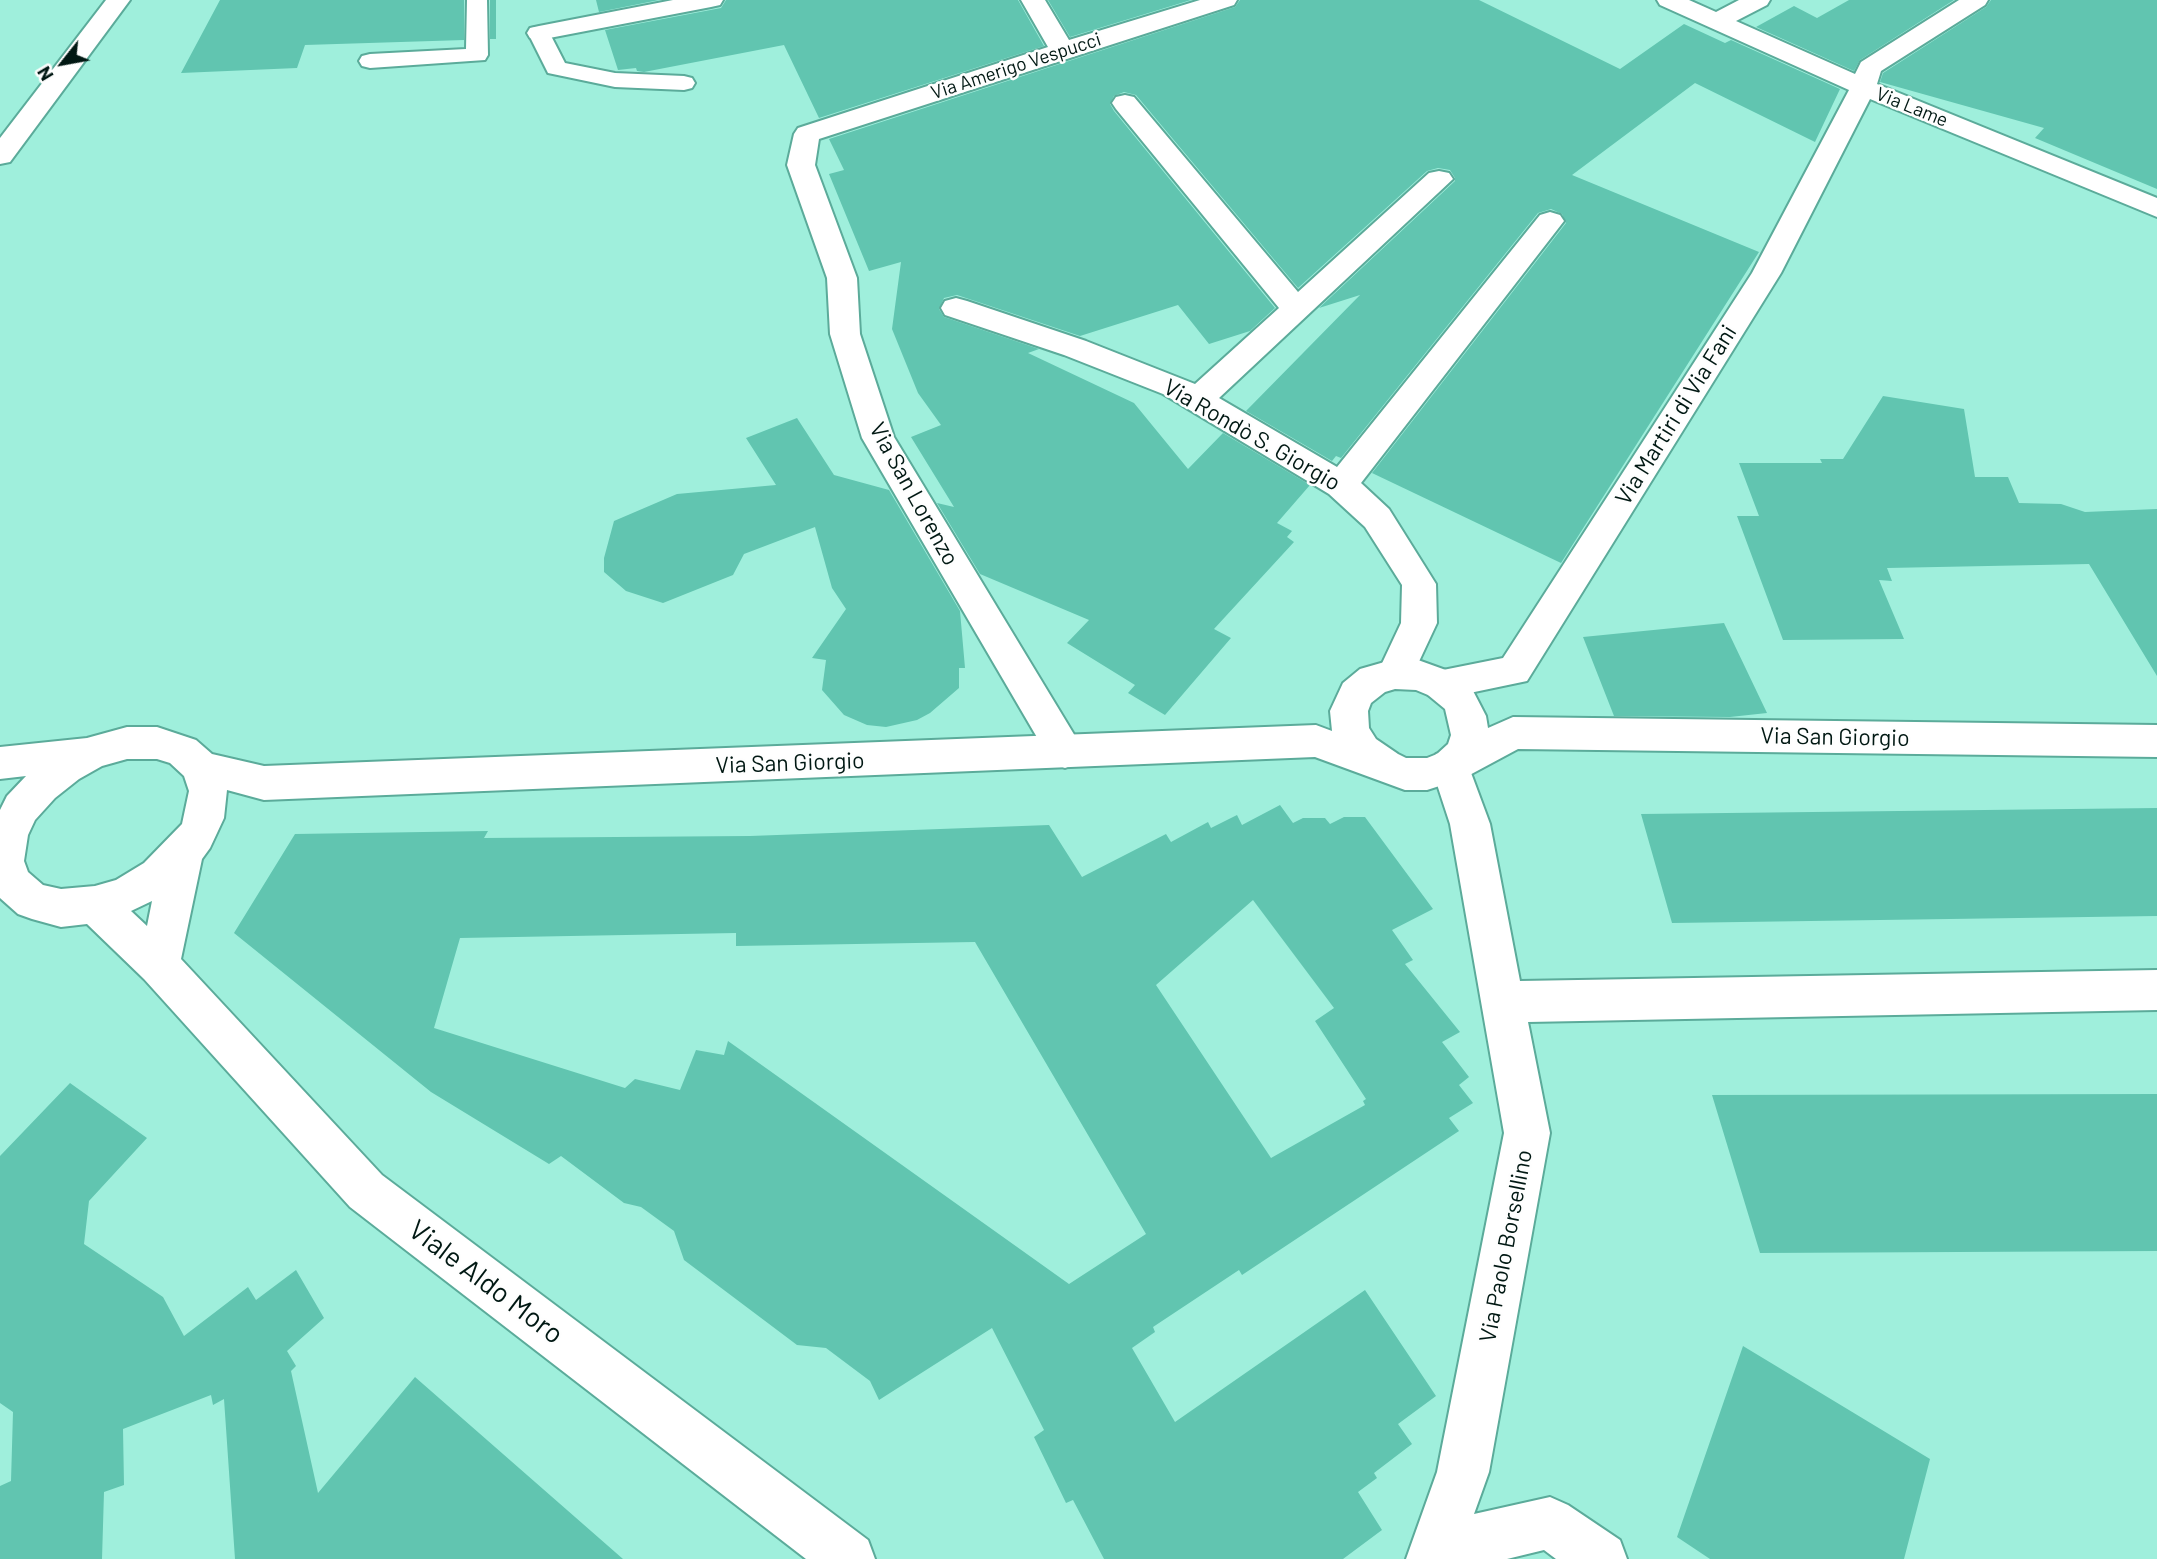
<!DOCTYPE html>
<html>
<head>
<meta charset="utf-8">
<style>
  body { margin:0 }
  #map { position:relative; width:2157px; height:1559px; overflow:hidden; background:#9fefdc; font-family:Barlow,sans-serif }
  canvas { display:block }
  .north { position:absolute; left:28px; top:28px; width:70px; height:70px; -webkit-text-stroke:5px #fefefe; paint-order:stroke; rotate:239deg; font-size:19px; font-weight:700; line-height:28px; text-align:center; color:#011813 }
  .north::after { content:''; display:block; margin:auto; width:24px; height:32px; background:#011813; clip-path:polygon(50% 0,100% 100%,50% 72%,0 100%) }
</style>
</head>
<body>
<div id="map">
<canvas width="2157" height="1559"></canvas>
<div class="north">N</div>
</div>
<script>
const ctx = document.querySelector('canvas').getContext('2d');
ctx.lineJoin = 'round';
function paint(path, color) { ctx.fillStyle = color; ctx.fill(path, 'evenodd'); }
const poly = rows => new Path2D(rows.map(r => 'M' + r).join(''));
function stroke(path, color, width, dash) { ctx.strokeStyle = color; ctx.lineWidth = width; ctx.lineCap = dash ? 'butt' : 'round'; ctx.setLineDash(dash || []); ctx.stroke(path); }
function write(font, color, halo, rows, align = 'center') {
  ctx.font = font + ' Barlow,sans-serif'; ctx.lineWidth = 5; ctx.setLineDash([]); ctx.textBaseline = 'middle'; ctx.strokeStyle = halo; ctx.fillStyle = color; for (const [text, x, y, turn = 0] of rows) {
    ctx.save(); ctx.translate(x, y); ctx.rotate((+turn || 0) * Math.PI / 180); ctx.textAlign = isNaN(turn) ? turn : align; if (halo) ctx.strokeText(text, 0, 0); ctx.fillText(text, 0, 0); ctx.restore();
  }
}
paint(poly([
  [220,0,464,0,464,40,305,45,297,68,181,73],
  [490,0,496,0,496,39,490,39],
  [596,0,659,0,599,12],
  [726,0,1018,0,1044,46,819,118,784,45,644,72,637,71,636,68,618,70,605,30,721,8],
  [1048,0,1191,0,1070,37],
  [1240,0,1479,0,1620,69,1684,24,1725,43,1731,40,1840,89,1815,142,1695,83,1572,175,1759,252,1561,563,1372,473,1566,223,1562,214,1551,209,1538,213,1341,458,1336,456,1332,461,1246,411,1360,295,1319,308,1455,181,1455,178,1450,170,1438,168,1427,171,1298,288,1136,95,1124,92,1114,96,1110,104,1114,111,1275,308,1250,331,1209,344,1178,305,1080,336,957,295,944,298,939,309,944,317,1039,349,1028,353,1134,403,1188,469,1223,433,1310,485,1277,523,1292,531,1287,537,1294,542,1214,629,1231,638,1165,715,1128,693,1135,685,1067,643,1089,620,980,574,937,503,954,507,911,437,941,425,918,393,892,329,901,262,869,271,829,174,844,170,829,139,1235,7],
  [1849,0,1954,0,1860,60,1854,71,1756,27,1794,6,1817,18],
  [1991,0,2157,0,2157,189,2035,138,2044,128,1880,82,1883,73,1986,7],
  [1883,396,1964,409,1975,477,2008,477,2019,503,2061,504,2085,512,2157,509,2157,676,2089,564,1887,568,1892,581,1879,580,1904,639,1783,640,1737,516,1759,516,1739,463,1822,463,1820,459,1843,459],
  [797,418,834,475,889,490,960,611,965,668,959,668,959,688,930,713,917,720,886,727,867,725,844,715,822,690,826,660,812,658,846,609,832,588,815,527,744,554,733,575,663,603,626,591,604,572,604,558,614,521,677,494,776,485,746,438],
  [1724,623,1767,713,1730,717,1614,716,1583,637],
  [1280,805,1293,823,1303,818,1325,818,1330,824,1344,817,1365,817,1433,909,1392,930,1413,960,1405,964,1460,1032,1442,1042,1469,1077,1459,1085,1473,1103,1449,1118,1459,1131,1242,1275,1239,1270,1153,1327,1155,1332,1132,1348,1175,1422,1365,1290,1436,1396,1398,1424,1412,1444,1374,1473,1377,1478,1358,1492,1382,1530,1343,1559,1104,1559,1073,1500,1066,1503,1034,1437,1044,1430,992,1328,879,1400,870,1381,826,1348,797,1345,684,1260,674,1231,641,1207,624,1203,561,1156,549,1164,431,1092,234,933,295,834,488,831,484,838,750,836,1049,825,1082,877,1166,834,1171,842,1208,822,1211,828,1237,815,1242,825],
  [1253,900,1334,1008,1315,1021,1366,1099,1363,1101,1365,1105,1271,1158,1156,985],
  [736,933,736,946,975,942,1146,1234,1069,1284,728,1041,724,1055,696,1050,680,1090,635,1079,625,1088,434,1028,460,938],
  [2157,808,2157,916,1672,923,1641,814],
  [70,1083,147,1138,89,1201,84,1244,163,1297,184,1336,248,1287,256,1300,296,1270,324,1318,287,1351,296,1366,291,1371,318,1493,415,1377,623,1559,235,1559,224,1399,213,1405,211,1395,123,1429,124,1485,104,1492,102,1559,0,1559,0,1486,11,1481,13,1412,0,1403,0,1156],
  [2157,1094,2157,1251,1760,1253,1712,1095],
  [1743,1346,1930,1459,1904,1559,1710,1559,1677,1537]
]), '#61c5b0');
const lane = poly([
  [467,0,487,0,488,55,485,60,370,68,362,66,359,61,362,56,370,54,466,49,467,0],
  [539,27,547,28,565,63,615,73,684,76,692,78,695,83,692,88,684,90,615,87,548,73,528,33,531,28,539,27]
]);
const street = poly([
  [106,0,130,0,10,162,0,164,0,138,106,0],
  [673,0,723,0,720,5,711,7,539,40,530,38,527,33,530,28,539,26,673,0],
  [1021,0,1045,0,1069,40,1200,0,1237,0,1234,5,819,139,815,165,857,278,860,334,894,437,1078,741,1084,752,1078,763,1065,768,1052,763,862,438,830,334,827,278,787,165,794,134,798,128,1048,47,1021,0],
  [1657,0,1689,0,1716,12,1739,0,1770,0,1767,5,1736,21,1855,74,1861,62,1959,0,1988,0,1985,5,1881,71,1877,84,2157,198,2157,217,1870,99,1781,273,1527,681,1441,699,1428,695,1423,684,1428,673,1503,658,1752,273,1849,90,1660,5,1657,0],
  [1125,95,1134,97,1298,292,1429,173,1439,171,1449,173,1453,179,1219,398,1337,467,1540,215,1550,212,1560,215,1564,221,1361,483,1389,509,1436,584,1437,623,1408,685,1395,689,1382,685,1377,674,1401,623,1402,585,1365,527,1329,494,1163,394,1064,355,945,315,941,308,945,301,956,298,967,301,1086,341,1195,384,1279,308,1116,109,1112,103,1116,97,1125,95],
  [1450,750,1464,754,1490,824,1520,981,2157,970,2157,1010,1528,1022,1550,1133,1489,1472,1474,1514,1550,1497,1568,1505,1620,1540,1627,1559,1556,1559,1544,1550,1507,1559,1406,1559,1437,1472,1504,1133,1450,824,1431,766,1436,754,1450,750]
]);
const secondary = poly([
  [1395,659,1418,660,1454,673,1471,687,1486,716,1488,728,1513,717,2157,725,2157,757,1518,749,1464,778,1427,790,1405,790,1315,757,264,800,227,790,224,818,210,848,202,859,181,959,382,1175,868,1540,875,1559,806,1559,350,1207,144,979,87,924,61,927,32,919,18,914,0,898,0,810,7,796,26,776,0,779,0,747,87,738,127,727,157,727,196,740,212,754,264,766,1316,725,1332,731,1330,711,1343,683,1360,669,1395,659],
  [1395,689,1416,690,1428,695,1445,709,1451,735,1448,744,1437,754,1427,758,1406,758,1398,754,1376,739,1369,728,1368,711,1371,703,1385,692,1395,689],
  [127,759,157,759,170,763,184,776,189,791,182,824,144,863,116,880,95,886,61,889,43,885,28,872,24,861,28,835,35,820,55,798,79,779,102,766,127,759],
  [152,901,147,926,131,911,152,901]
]);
stroke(lane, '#5bab9a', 4);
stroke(street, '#5bab9a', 4);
stroke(secondary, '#5bab9a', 4);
paint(lane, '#fff');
paint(street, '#fff');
paint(secondary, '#fff');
write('19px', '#011813', '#fefefe', [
  ["Via Amerigo Vespucci",1016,66,-18],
  ["Via Lame",1912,107,22]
]);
write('23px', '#011813', '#fefefe', [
  ["Via Martiri di Via Fani",1676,415,-58],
  ["Via Rondò S. Giorgio",1252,435,30],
  ["Via San Lorenzo",914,494,61],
  ["Via San Giorgio",1835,737,1],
  ["Via San Giorgio",790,763,-2],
  ["Via Paolo Borsellino",1506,1246,-79]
]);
write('28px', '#011813', '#fefefe', [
  ["Viale Aldo Moro",486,1282,37]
]);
</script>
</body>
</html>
